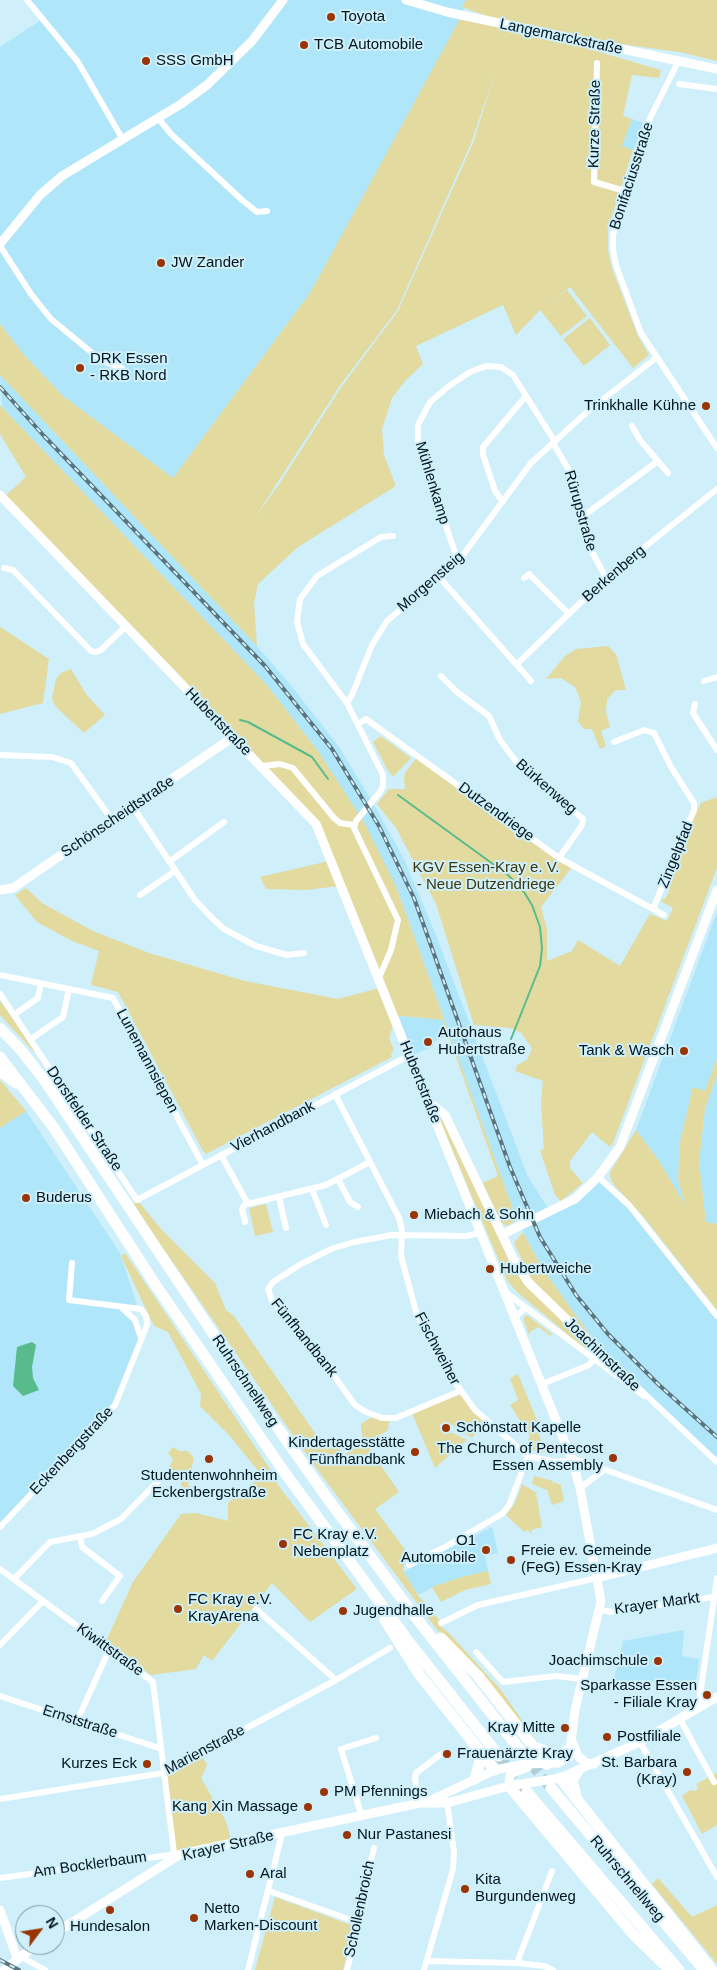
<!DOCTYPE html>
<html>
<head>
<meta charset="utf-8">
<style>
  body { margin:0 }
  #map { position:relative; width:717px; height:1970px; overflow:hidden; background:#cfeffa; font-family:Arial,sans-serif }
  canvas { display:block }
  .north { position:absolute; left:15px; top:1905px; width:50px; height:50px; box-sizing:border-box; background:#cfeffa; border:1px solid #7c97a1; border-radius:50%; rotate:59deg; font-size:14px; font-weight:700; line-height:20px; text-align:center; color:#00141c }
  .north::after { content:''; display:block; margin:auto; width:18px; height:22px; background:#9a3503; clip-path:polygon(50% 0,100% 100%,50% 72%,0 100%) }
</style>
</head>
<body>
<div id="map">
<canvas width="717" height="1970"></canvas>
<div class="north">N</div>
</div>
<script>
const ctx = document.querySelector('canvas').getContext('2d');
ctx.lineJoin = 'round';
function paint(path, color) { ctx.fillStyle = color; ctx.fill(path, 'evenodd'); }
const poly = rows => new Path2D(rows.map(r => 'M' + r).join(''));
function stroke(path, color, width, dash) { ctx.strokeStyle = color; ctx.lineWidth = width; ctx.lineCap = dash ? 'butt' : 'round'; ctx.setLineDash(dash || []); ctx.stroke(path); }
function write(font, color, halo, rows, align = 'center') {
  ctx.font = font + ' Arial,sans-serif'; ctx.lineWidth = 4; ctx.setLineDash([]); ctx.textBaseline = 'middle'; ctx.strokeStyle = halo; ctx.fillStyle = color; for (const [text, x, y, turn = 0] of rows) {
    ctx.save(); ctx.translate(x, y); ctx.rotate((+turn || 0) * Math.PI / 180); ctx.textAlign = isNaN(turn) ? turn : align; if (halo) ctx.strokeText(text, 0, 0); ctx.fillText(text, 0, 0); ctx.restore();
  }
}
paint(poly([
  [28,0,466,0,460,22,310,293,173,478,63,396,25,356,0,324,0,47,44,18],
  [632,119,644,123,633,150,622,146],
  [0,375,257,646,294,689,339,747,376,808,404,859,437,938,528,1177,552,1214,598,1180,628,1209,717,1319,717,1457,697,1441,598,1346,542,1268,517,1220,396,886,318,751,266,684,2,407],
  [717,912,717,1058,705,1092,693,1087,680,1142,678,1179,686,1207,659,1161,636,1130],
  [402,1016,443,1020,448,1036,433,1042,434,1046,410,1056,394,1017],
  [717,1074,717,1224,706,1222,699,1163,705,1109],
  [26,1111,120,1253,138,1308,70,1299,72,1259,70,1260,67,1302,120,1308,134,1320,140,1337,115,1405,0,1526,0,1128],
  [492,1527,498,1553,485,1556,488,1571,462,1577,433,1587,418,1595,403,1572],
  [684,1630,682,1656,699,1659,696,1682,629,1680,629,1693,612,1688,623,1641]
]), '#afe6f9');
paint(poly([
  [466,0,717,0,717,61,679,52,569,37,513,26,462,7],
  [461,17,524,30,661,70,659,78,632,75,623,116,632,119,622,146,633,150,608,228,608,251,612,268,638,336,649,355,633,368,570,287,544,307,567,290,587,316,561,336,540,310,516,335,503,305,416,346,423,364,405,381,392,398,382,429,384,455,396,486,298,547,258,584,254,603,257,646,0,375,0,324,25,356,63,396,173,478,310,293],
  [497,67,473,143,398,311,342,386,280,483,254,519,341,384,397,310,471,143],
  [590,318,610,345,584,366,563,339],
  [0,405,266,684,318,751,364,822,396,886,517,1220,507,1226,501,1222,483,1183,498,1176,443,1020,402,1016,394,1017,381,975,317,819,6,495,26,477,0,434],
  [0,627,49,659,43,703,0,714],
  [608,646,616,654,626,690,616,690,607,699,606,712,610,727,601,731,606,746,600,749,592,729,584,729,578,722,581,702,575,687,561,678,546,679,565,656,576,649],
  [71,669,86,694,105,715,84,733,55,706,52,698,56,679,61,673],
  [381,736,411,758,393,777,387,769,373,742],
  [418,756,572,867,541,907,547,929,547,961,572,951,578,940,620,966,650,914,667,921,673,908,662,902,661,899,665,899,670,889,666,887,690,825,701,803,717,797,717,868,613,1143,610,1147,592,1132,570,1161,570,1168,583,1183,561,1201,555,1195,540,1150,544,1149,541,1102,543,1081,515,1071,517,1065,527,1060,532,1048,521,1033,510,1028,474,1025,436,904,396,828,377,804,389,789,405,789,404,776,406,771],
  [329,861,339,886,306,890,266,889,260,877],
  [26,888,42,903,93,931,149,953,245,981,338,999,379,988,394,1022,389,1038,394,1050,391,1053,392,1057,206,1154,203,1151,118,992,91,985,99,951,72,941,37,922,15,895],
  [0,1001,35,1047,34,1052,0,1015],
  [717,1058,717,1074,705,1109,699,1163,706,1222,717,1224,717,1310,642,1215,613,1184,609,1174,636,1130,659,1161,685,1205,678,1179,680,1142,693,1087,705,1091],
  [0,1080,26,1111,0,1128],
  [436,1111,443,1116,504,1249,590,1347,586,1350,516,1291,507,1280],
  [138,1201,162,1230,215,1283,226,1310,234,1316,326,1449,336,1444,344,1455,363,1443,361,1424,374,1416,389,1420,388,1430,371,1441,369,1448,399,1492,375,1509,406,1551,403,1571,418,1595,441,1622,440,1626,449,1633,501,1690,540,1746,434,1626,311,1461,158,1241,134,1204],
  [266,1204,273,1232,255,1236,249,1208],
  [523,1232,542,1268,598,1346,533,1283,514,1243],
  [125,1253,272,1472,278,1485,357,1589,310,1622,272,1583,212,1661,204,1655,196,1669,151,1675,106,1641,133,1582,181,1514,196,1513,228,1521,228,1503,262,1476,230,1436,200,1406,201,1394,168,1332,154,1326,121,1256],
  [527,1315,552,1334,550,1336,539,1327,531,1331,529,1335,523,1318],
  [518,1374,541,1430,538,1432,542,1444,548,1442,551,1451,538,1453,526,1446,530,1436,510,1405,518,1400,510,1378],
  [460,1392,486,1421,472,1438,451,1424,440,1424,440,1430,445,1433,453,1433,467,1440,435,1468,412,1413],
  [173,1447,179,1451,188,1451,194,1458,188,1484,191,1489,200,1491,198,1497,191,1497,182,1490,181,1483,171,1471,169,1467,173,1460,168,1453],
  [534,1476,553,1481,551,1485,554,1482,561,1485,564,1501,552,1505,547,1490,532,1484],
  [522,1484,537,1493,535,1496,537,1497,542,1527,531,1530,533,1536,528,1530,524,1532,506,1515,515,1503],
  [488,1571,491,1584,465,1590,441,1602,432,1587,462,1577],
  [201,1754,207,1765,201,1778,226,1821,232,1843,175,1853,164,1774],
  [717,1773,717,1825,702,1834,682,1796,690,1790,696,1791,698,1787,696,1784],
  [658,1878,692,1917,717,1905,717,1964,652,1884],
  [275,1897,351,1925,353,1932,343,1970,255,1970]
]), '#e3da9f');
paint(poly([
  [32,1342,36,1345,32,1367,33,1378,39,1390,23,1396,13,1386,17,1347]
]), '#58bb8c');
stroke(poly([
  [240,720,248,722,312,757,328,779],
  [398,795,508,875,524,892,532,905,540,927,542,948,540,966,511,1039]
]), '#58bb8c', 2);
stroke(poly([
  [521,1751,551,1788],
  [499,1756,527,1792]
]), '#b0ced9', 11, [11, 5.5]);
stroke(poly([
  [27,0,78,62,122,138],
  [678,62,651,116,625,191,613,235,613,250,616,265,641,333,717,448],
  [597,63,594,182,625,191],
  [679,84,717,89],
  [158,118,171,134,242,200,257,212,267,211],
  [0,246,31,294,51,319,102,361,122,368],
  [632,426,640,440,668,473],
  [553,443,570,472,590,548,606,578],
  [502,501,495,491,483,455,483,447,526,396],
  [582,517,658,461],
  [458,561,418,445,418,425,430,402,449,386,470,372,486,366,501,367,513,375,555,442],
  [4,568,13,570,91,651,96,652,101,650,126,626],
  [440,578,531,681],
  [524,578,529,574,569,614],
  [517,664,606,578,717,489],
  [441,676,457,692,489,716,500,740,518,764,583,819,582,825,559,858],
  [704,681,717,677],
  [347,703,352,695,372,645,387,621,460,559,531,463,588,411,656,358],
  [695,704,693,713,717,750],
  [358,724,366,719,559,858,664,915],
  [614,742,644,730,654,733,671,767,694,803,694,810,653,909],
  [0,755,52,757,71,763,113,821],
  [262,766,280,764,293,768,334,818,340,823,354,825],
  [133,807,195,900,212,918,224,929,256,946,287,955,304,953],
  [169,862,224,822],
  [140,895,175,871],
  [0,975,113,998,203,1165],
  [378,980,391,950,398,920,354,828,356,821,380,792,383,786,383,775,347,703,303,644,297,622,300,599,317,576,381,537,393,536],
  [0,994,137,1200,410,1055],
  [14,1015,38,998,41,983],
  [31,1039,63,1017,69,989],
  [335,1094,399,1218,402,1230,401,1256,417,1315,449,1374,475,1410,528,1456,555,1462,578,1460,717,1510],
  [221,1155,248,1204,326,1185,370,1162],
  [598,1177,629,1205,717,1316],
  [338,1179,350,1202,358,1207],
  [312,1189,326,1225],
  [279,1197,286,1228],
  [245,1222,242,1209,246,1203],
  [505,1292,644,1396],
  [122,1308,135,1320,141,1338],
  [514,1317,526,1308],
  [595,1347,717,1462],
  [542,1384,589,1365,594,1359,595,1347],
  [460,1391,396,1418,382,1418,366,1412,355,1405,315,1349,272,1301,268,1289,273,1282,301,1264,331,1249,354,1242,392,1235,466,1236,480,1233],
  [580,1488,604,1470],
  [0,1527,115,1405,147,1325,146,1316,141,1309,69,1300,72,1263],
  [80,1537,82,1547,120,1576,102,1601],
  [409,1565,443,1548,502,1514,509,1505,528,1456],
  [0,1569,153,1682,174,1853],
  [14,1579,50,1542,92,1534,121,1519,163,1476],
  [256,1609,336,1680],
  [600,1610,612,1612,714,1597],
  [441,1623,478,1605,597,1578],
  [0,1645,43,1601],
  [476,1652,503,1682,556,1676,582,1679],
  [0,1696,159,1748],
  [698,1709,717,1578],
  [680,1719,714,1782],
  [77,1721,109,1650],
  [640,1742,717,1877],
  [0,1799,163,1773,336,1680,390,1648],
  [420,1803,415,1779,416,1773,441,1754],
  [362,1817,341,1749,376,1738],
  [0,1878,177,1854],
  [269,1891,360,1923],
  [20,1956,45,1970],
  [426,1961,517,1963,544,1966,553,1970],
  [517,1963,552,1871],
  [248,1970,282,1834],
  [347,1970,365,1902,365,1884,374,1848],
  [424,1970,453,1869,454,1852,447,1801]
]), '#fff', 6);
stroke(poly([
  [406,0,447,12,717,69],
  [0,244,40,195,62,176,181,104,207,85,252,41,283,0],
  [0,495,316,824,572,1460,580,1488,601,1601,575,1710,569,1757,558,1763,525,1764,495,1770,427,1802],
  [0,890,13,888,233,737],
  [431,1107,434,1106,445,1115,513,1258,528,1282,595,1347],
  [503,1234,575,1199,598,1177,620,1147,717,890],
  [597,1578,717,1548],
  [572,1741,578,1756,586,1763,594,1764],
  [509,1786,510,1774,528,1767],
  [0,1910,17,1958],
  [55,1933,181,1854,420,1803,447,1803,509,1786,560,1778,640,1742,717,1697],
  [4,1970,36,1945]
]), '#fff', 9);
stroke(poly([
  [0,1028,21,1050,45,1081,242,1377,328,1499,413,1614,521,1751],
  [0,1057,54,1128,155,1284,285,1473,409,1642,499,1756],
  [0,1071,16,1083],
  [385,1620,419,1674,495,1770],
  [441,1638,478,1676,547,1764],
  [537,1748,558,1755,569,1750],
  [560,1778,712,1970],
  [475,1779,480,1761,477,1749],
  [509,1786,633,1934,670,1970],
  [551,1788,704,1970],
  [527,1792,679,1970],
  [576,1796,572,1780,578,1771]
]), '#fff', 11);
const rail = poly([
  [0,387,44,436,265,666,332,749,379,826,414,898,510,1167,540,1237,576,1295,608,1334,659,1385,717,1437],
  [0,1960,19,1970]
]);
stroke(rail, '#5a737c', 4);
stroke(rail, '#cfeffa', 2, [5.5]);
for (const [x, y, r, color] of [
  [331,17,5,"#9a3503"],
  [304,45,5,"#9a3503"],
  [146,61,5,"#9a3503"],
  [161,263,5,"#9a3503"],
  [80,368,5,"#9a3503"],
  [706,406,5,"#9a3503"],
  [428,1042,5,"#9a3503"],
  [684,1051,5,"#9a3503"],
  [26,1198,5,"#9a3503"],
  [414,1215,5,"#9a3503"],
  [490,1269,5,"#9a3503"],
  [446,1428,5,"#9a3503"],
  [415,1452,5,"#9a3503"],
  [613,1458,5,"#9a3503"],
  [209,1459,5,"#9a3503"],
  [283,1544,5,"#9a3503"],
  [486,1550,5,"#9a3503"],
  [511,1560,5,"#9a3503"],
  [178,1609,5,"#9a3503"],
  [343,1611,5,"#9a3503"],
  [658,1661,5,"#9a3503"],
  [707,1695,5,"#9a3503"],
  [565,1728,5,"#9a3503"],
  [607,1737,5,"#9a3503"],
  [447,1754,5,"#9a3503"],
  [147,1764,5,"#9a3503"],
  [687,1772,5,"#9a3503"],
  [324,1792,5,"#9a3503"],
  [308,1807,5,"#9a3503"],
  [347,1835,5,"#9a3503"],
  [250,1874,5,"#9a3503"],
  [465,1889,5,"#9a3503"],
  [110,1910,5,"#9a3503"],
  [194,1918,5,"#9a3503"]
]) { const dot = new Path2D(); dot.arc(x, y, r, 0, 2 * Math.PI); ctx.fillStyle = color; ctx.fill(dot); stroke(dot, '#cfeffa', 2); }
write('15px', '#00141c', '#cfeffa', [
  ["Toyota",341,17],
  ["TCB Automobile",314,45],
  ["SSS GmbH",156,61],
  ["JW Zander",171,263],
  ["DRK Essen",90,359],
  ["- RKB Nord",90,376],
  ["Trinkhalle Kühne",696,406,"right"],
  ["Autohaus",438,1033],
  ["Hubertstraße",438,1050],
  ["Tank & Wasch",674,1051,"right"],
  ["Buderus",36,1198],
  ["Miebach & Sohn",424,1215],
  ["Hubertweiche",500,1269],
  ["Schönstatt Kapelle",456,1428],
  ["Kindertagesstätte",405,1443,"right"],
  ["Fünfhandbank",405,1460,"right"],
  ["The Church of Pentecost",603,1449,"right"],
  ["Essen Assembly",603,1466,"right"],
  ["Studentenwohnheim",209,1476,"center"],
  ["Eckenbergstraße",209,1493,"center"],
  ["FC Kray e.V.",293,1535],
  ["Nebenplatz",293,1552],
  ["O1",476,1541,"right"],
  ["Automobile",476,1558,"right"],
  ["Freie ev. Gemeinde",521,1551],
  ["(FeG) Essen-Kray",521,1568],
  ["FC Kray e.V.",188,1600],
  ["KrayArena",188,1617],
  ["Jugendhalle",353,1611],
  ["Joachimschule",648,1661,"right"],
  ["Sparkasse Essen",697,1686,"right"],
  ["- Filiale Kray",697,1703,"right"],
  ["Kray Mitte",555,1728,"right"],
  ["Postfiliale",617,1737],
  ["Frauenärzte Kray",457,1754],
  ["St. Barbara",677,1763,"right"],
  ["(Kray)",677,1780,"right"],
  ["Kurzes Eck",137,1764,"right"],
  ["PM Pfennings",334,1792],
  ["Kang Xin Massage",298,1807,"right"],
  ["Nur Pastanesi",357,1835],
  ["Aral",260,1874],
  ["Kita",475,1880],
  ["Burgundenweg",475,1897],
  ["Netto",204,1909],
  ["Marken-Discount",204,1926],
  ["Hundesalon",110,1927,"center"]
], 'left');
write('15px', '#00141c', '#cfeffa', [
  ["Langemarckstraße",561,37,12],
  ["Kurze Straße",595,124,-89],
  ["Bonifaciusstraße",632,176,-72],
  ["Mühlenkamp",432,483,73],
  ["Rürupstraße",580,511,74],
  ["Berkenberg",614,574,-41],
  ["Morgensteig",431,582,-41],
  ["Hubertstraße",218,722,46],
  ["Bürkenweg",546,787,41],
  ["Dutzendriege",496,812,36],
  ["Schönscheidtstraße",118,817,-34],
  ["Zingelpfad",676,855,-68],
  ["Lunemannsiepen",147,1061,62],
  ["Hubertstraße",420,1082,68],
  ["Dorstfelder Straße",84,1119,56],
  ["Vierhandbank",273,1127,-28],
  ["Fünfhandbank",304,1338,51],
  ["Fischweiher",437,1349,62],
  ["Joachimstraße",602,1355,44],
  ["Ruhrschnellweg",245,1381,56],
  ["Eckenbergstraße",72,1451,-47],
  ["Krayer Markt",657,1604,-8],
  ["Kiwittstraße",110,1650,36],
  ["Ernststraße",80,1722,18],
  ["Marienstraße",205,1750,-28],
  ["Krayer Straße",228,1846,-13],
  ["Am Bocklerbaum",90,1865,-8],
  ["Ruhrschnellweg",627,1879,50],
  ["Schollenbroich",360,1909,-78]
]);
write('15px', '#3d370d', '#cfeffa', [
  ["KGV Essen-Kray e. V.",486,868],
  ["- Neue Dutzendriege",486,885]
]);
</script>
</body>
</html>
